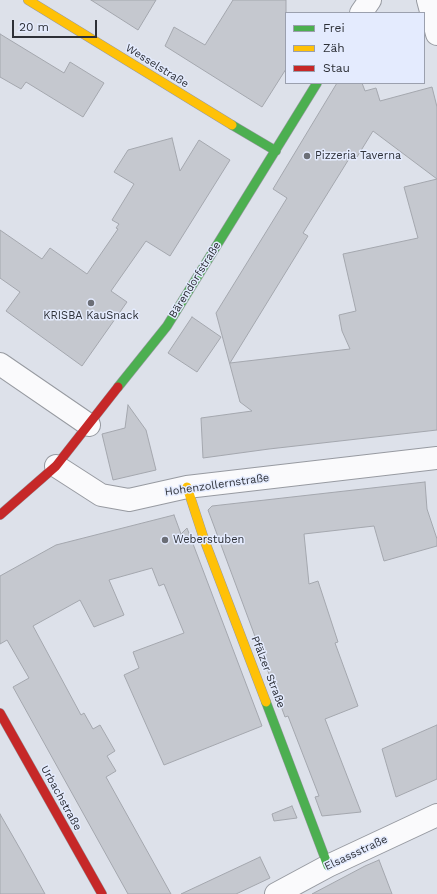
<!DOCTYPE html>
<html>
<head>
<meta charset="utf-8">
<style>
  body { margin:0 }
  #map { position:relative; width:437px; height:894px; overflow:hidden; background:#dde1ea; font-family:"Work Sans",sans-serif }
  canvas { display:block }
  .legend { position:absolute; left:285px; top:12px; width:140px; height:72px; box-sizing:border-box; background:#e4ebfe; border:1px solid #9ba0ae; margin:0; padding:5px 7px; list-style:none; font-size:12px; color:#2d3037 }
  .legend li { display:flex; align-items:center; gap:8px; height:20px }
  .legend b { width:20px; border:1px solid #9ba0ae }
  .scale { position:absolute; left:12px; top:20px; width:85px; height:18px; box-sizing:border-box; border:2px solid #2d3037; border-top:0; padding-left:5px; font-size:12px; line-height:14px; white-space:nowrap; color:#2d3037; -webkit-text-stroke:3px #e4ebfe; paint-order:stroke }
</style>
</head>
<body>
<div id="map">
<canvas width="437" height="894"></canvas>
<ul class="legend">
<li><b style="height:5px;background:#4caf50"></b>Frei</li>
<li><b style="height:5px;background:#ffc107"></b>Zäh</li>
<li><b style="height:5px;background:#c62828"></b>Stau</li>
</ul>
<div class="scale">20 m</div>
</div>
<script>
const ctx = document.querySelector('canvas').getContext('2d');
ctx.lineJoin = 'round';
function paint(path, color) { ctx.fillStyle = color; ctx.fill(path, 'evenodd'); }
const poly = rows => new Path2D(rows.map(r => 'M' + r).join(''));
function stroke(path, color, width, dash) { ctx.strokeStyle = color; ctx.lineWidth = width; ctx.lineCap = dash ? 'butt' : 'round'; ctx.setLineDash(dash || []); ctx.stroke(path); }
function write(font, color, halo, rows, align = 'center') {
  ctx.font = font + ' "Work Sans",sans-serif'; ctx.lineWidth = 3; ctx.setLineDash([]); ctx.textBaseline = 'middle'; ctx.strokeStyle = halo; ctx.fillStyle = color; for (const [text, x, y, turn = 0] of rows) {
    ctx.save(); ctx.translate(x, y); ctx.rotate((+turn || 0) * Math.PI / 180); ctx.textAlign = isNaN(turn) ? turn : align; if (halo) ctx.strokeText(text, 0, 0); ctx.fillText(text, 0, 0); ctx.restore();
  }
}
const building = poly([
  [91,0,156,0,138,30,91,0],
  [233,0,286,0,286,69,262,107,165,46,174,27,205,45,233,0],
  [0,34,64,73,70,62,104,83,83,117,26,82,21,89,0,77,0,34],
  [337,83,362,83,365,91,376,88,380,101,432,87,437,107,437,179,373,131,357,157,352,154,303,233,308,236,230,363,350,349,342,331,339,315,356,311,343,254,418,238,404,187,437,179,437,430,269,449,203,458,201,418,252,411,240,402,216,313,287,198,273,189,337,83],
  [172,138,180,171,199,140,230,160,170,256,146,241,111,291,127,302,82,366,6,311,20,292,0,278,0,230,42,259,50,248,87,274,118,229,116,228,119,224,112,220,134,184,114,172,128,150,172,138],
  [192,317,221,337,197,372,168,353,192,317],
  [128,405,146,430,156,470,113,480,102,434,125,428,128,405],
  [425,482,427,509,437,539,437,546,384,561,374,526,304,534,309,584,318,581,338,642,335,643,358,706,325,719,361,812,322,816,315,797,319,796,288,716,285,717,208,510,212,506,425,482],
  [174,515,181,534,187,528,262,726,164,765,124,675,139,668,133,652,184,633,164,584,159,586,152,568,109,580,124,615,94,627,80,600,33,626,81,715,84,713,93,729,100,725,115,751,107,756,116,771,106,777,171,894,128,894,13,687,29,678,7,640,0,644,0,576,56,545,174,515],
  [437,725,437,779,396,797,382,749,437,725],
  [292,806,297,818,274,821,272,814,292,806],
  [0,814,23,854,45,894,0,894,0,814],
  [260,857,270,878,236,894,181,894,260,857],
  [379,860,392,894,312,894,365,866,379,860]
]);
paint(building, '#c5c8cf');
stroke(building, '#a4a7ae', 1);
const street = poly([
  [428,0,437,34],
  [361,13,370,0],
  [0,364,89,425],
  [56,466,101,495,129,500,187,487,437,458],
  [276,894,328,866,437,815]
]);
const fast = poly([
  [232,125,276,151],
  [118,387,167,326,317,83],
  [266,702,328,866]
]);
const slow = poly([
  [28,0,232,125],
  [187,487,204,539,266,702]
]);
const jam = poly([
  [0,515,56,466,118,387],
  [0,713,102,894]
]);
stroke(street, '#979aa1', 24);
stroke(fast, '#979aa1', 10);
stroke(slow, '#979aa1', 10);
stroke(jam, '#979aa1', 10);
stroke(street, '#fafafc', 22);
stroke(fast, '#4caf50', 9);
stroke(slow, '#ffc107', 9);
stroke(jam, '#c62828', 9);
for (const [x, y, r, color] of [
  [307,156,4,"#6b6e76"],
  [91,303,4,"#6b6e76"],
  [165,540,4,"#6b6e76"]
]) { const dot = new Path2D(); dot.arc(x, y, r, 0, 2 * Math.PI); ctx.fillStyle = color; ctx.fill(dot); stroke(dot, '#e4ebfe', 1.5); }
write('11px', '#2d3037', '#e4ebfe', [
  ["Wesselstraße",157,66,32],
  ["Bärendorfstraße",195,280,-58],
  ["Hohenzollernstraße",217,485,-8],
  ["Pfälzer Straße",268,672,69],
  ["Urbachstraße",61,798,61],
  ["Elsassstraße",356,853,-25]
]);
write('11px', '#2d3037', '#e4ebfe', [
  ["Pizzeria Taverna",315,156],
  ["KRISBA KauSnack",91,316,"center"],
  ["Weberstuben",173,540]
], 'left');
</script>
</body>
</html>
